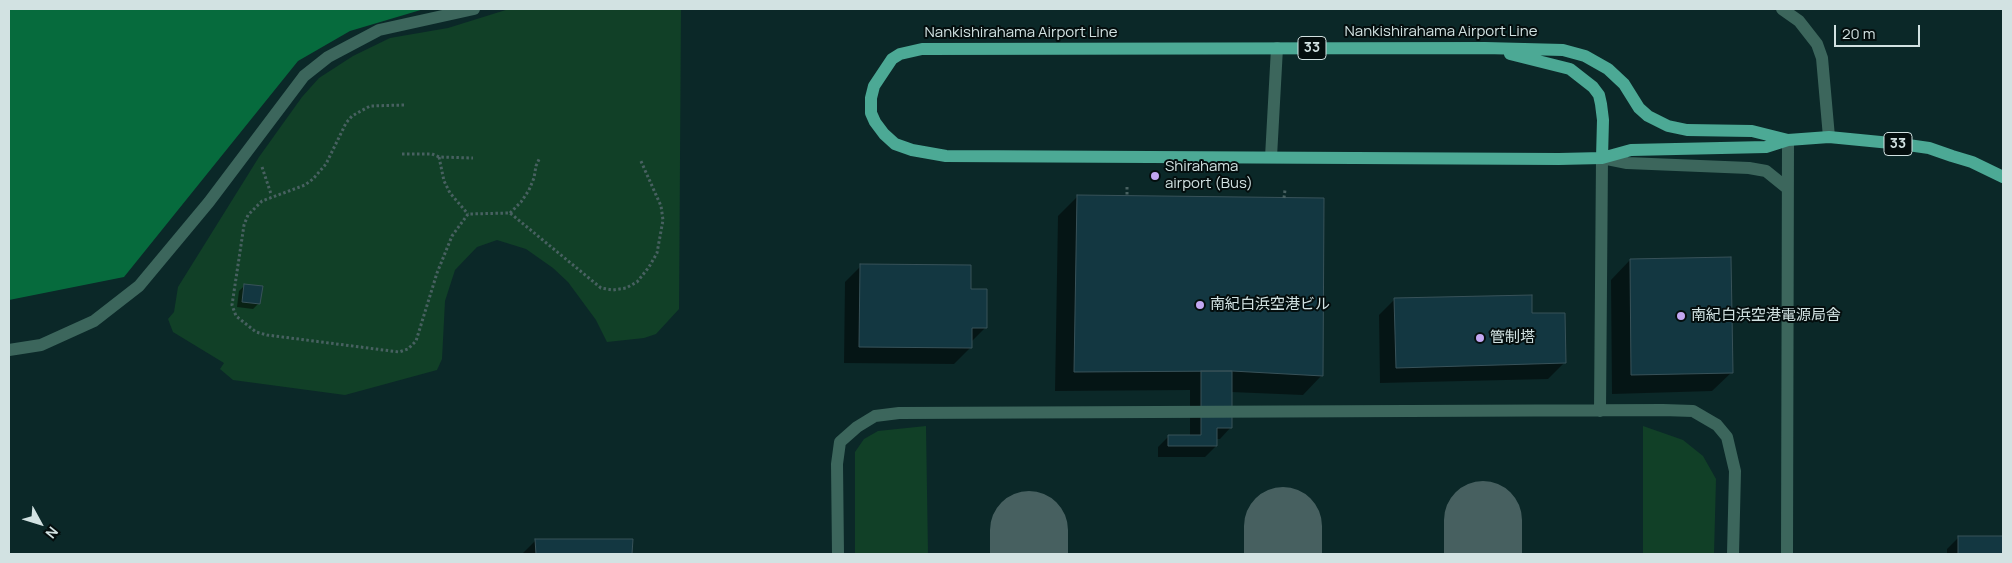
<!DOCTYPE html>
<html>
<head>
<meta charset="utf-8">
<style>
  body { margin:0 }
  #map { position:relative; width:2012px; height:563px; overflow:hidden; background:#0b2828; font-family:Manrope,sans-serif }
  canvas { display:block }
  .frame { position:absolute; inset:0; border:10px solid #d2e2e2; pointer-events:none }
  .north { position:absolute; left:15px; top:498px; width:50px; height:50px; -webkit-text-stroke:4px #040e0e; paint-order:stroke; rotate:129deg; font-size:14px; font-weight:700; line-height:20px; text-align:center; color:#d2e2e2 }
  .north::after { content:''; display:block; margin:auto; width:18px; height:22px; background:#d2e2e2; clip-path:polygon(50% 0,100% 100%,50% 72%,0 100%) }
  .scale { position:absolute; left:1834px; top:25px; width:86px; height:22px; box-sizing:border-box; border:2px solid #d2e2e2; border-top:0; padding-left:6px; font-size:15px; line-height:18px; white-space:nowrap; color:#d2e2e2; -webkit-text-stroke:4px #040e0e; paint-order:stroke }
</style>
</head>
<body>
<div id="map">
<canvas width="2012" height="563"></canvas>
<div class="frame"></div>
<div class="north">N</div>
<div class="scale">20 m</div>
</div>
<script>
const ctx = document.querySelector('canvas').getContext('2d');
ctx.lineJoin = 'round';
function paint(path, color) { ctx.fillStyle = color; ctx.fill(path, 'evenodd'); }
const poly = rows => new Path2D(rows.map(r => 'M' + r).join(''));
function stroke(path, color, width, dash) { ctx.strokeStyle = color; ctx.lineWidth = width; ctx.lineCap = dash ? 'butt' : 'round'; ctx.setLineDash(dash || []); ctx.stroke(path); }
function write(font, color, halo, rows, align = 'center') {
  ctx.font = font + ' Manrope,"Noto Sans JP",sans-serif'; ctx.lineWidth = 4; ctx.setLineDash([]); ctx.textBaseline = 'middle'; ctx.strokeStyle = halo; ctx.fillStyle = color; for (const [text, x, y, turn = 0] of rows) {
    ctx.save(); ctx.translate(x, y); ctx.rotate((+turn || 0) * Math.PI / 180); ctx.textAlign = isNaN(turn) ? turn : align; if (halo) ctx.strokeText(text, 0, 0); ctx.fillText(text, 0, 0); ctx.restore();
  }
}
paint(poly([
  [509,9,681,9,679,309,656,334,644,338,607,342,596,320,568,282,553,268,526,249,497,240,477,247,455,270,445,301,442,359,437,370,345,395,233,380,220,369,224,363,173,332,168,319,174,312,178,287,259,157,302,97,319,78,353,56,390,38,448,28],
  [926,426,928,554,855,554,855,452,864,439,878,431],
  [1643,426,1683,440,1703,456,1716,479,1714,554,1643,554]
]), '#114027');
paint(poly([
  [9,9,424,9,350,31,298,61,124,277,9,300]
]), '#066b3d');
paint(poly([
  [1078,196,1322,375,1303,395,1231,392,1231,427,1220,439,1216,439,1216,446,1205,457,1158,457,1158,447,1169,436,1190,436,1190,390,1055,391,1058,216],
  [1630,260,1732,372,1712,391,1612,394,1611,280],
  [861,266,969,290,986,327,970,343,970,348,954,364,844,363,845,282],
  [244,286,259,303,253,309,237,307,239,291],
  [1395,299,1531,314,1564,363,1548,379,1380,383,1379,315],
  [1959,537,2003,537,2003,554,1947,554,1947,549],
  [536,540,631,540,631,554,522,554]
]), '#0007');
stroke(poly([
  [1283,526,1283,554],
  [1029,530,1029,554],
  [1483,554,1483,520]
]), '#476060', 78);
const building = poly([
  [1077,195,1324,198,1323,376,1232,371,1074,372,1077,195],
  [1731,257,1733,373,1631,375,1630,259,1731,257],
  [860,264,971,265,971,289,987,289,987,328,972,328,972,348,859,347,860,264],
  [244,284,263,286,260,304,242,302,244,284],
  [1532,295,1532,313,1565,313,1566,363,1396,368,1394,298,1532,295],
  [1201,371,1232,371,1232,428,1217,428,1217,446,1168,446,1168,435,1201,435,1201,371],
  [1958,536,2003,536,2003,554,1958,554,1958,536],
  [535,539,633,539,632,554,536,554,535,539]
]);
paint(building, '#133741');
stroke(building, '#385259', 1);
stroke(poly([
  [404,105,370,106,352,116,346,123,326,164,313,179,305,185,262,201,248,215,244,225,232,305,236,316,256,332,267,335,399,352,408,349,416,341,437,273,452,236,468,214,510,213,601,288,613,290,626,288,637,282,649,267,657,253,663,220,661,206,640,159],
  [402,154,432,154,439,157,473,158],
  [439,157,444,181,450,193,468,214],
  [262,167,271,194],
  [1127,187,1127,196],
  [1284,198,1285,190],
  [510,213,521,202,529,190,534,178,536,166,540,157]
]), '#486161', 3, [2.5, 2.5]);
stroke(poly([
  [1271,157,1277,48],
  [1600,411,1602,158,1627,163,1749,168,1766,171,1787,188],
  [838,554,837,464,840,442,857,427,875,416,899,413,1663,410,1693,411,1717,425,1727,437,1735,471,1733,554],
  [1787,554,1788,140]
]), '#3c665c', 12);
stroke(poly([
  [1782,9,1799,21,1817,44,1822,58,1829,137],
  [9,350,41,345,94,321,139,286,209,202,304,76,328,57,379,30,474,9]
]), '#3c665c', 12);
stroke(poly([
  [1510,54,1570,69,1593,87,1599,95,1601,104,1603,120,1602,158],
  [1788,140,1766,147,1631,150,1602,158,1559,159,946,156,912,150,895,144,884,134,875,122,871,113,871,98,874,86,892,59,900,54,922,49,1485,48,1563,50,1585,56,1608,69,1624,84,1639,108,1648,116,1668,126,1687,130,1752,131,1788,140,1829,137,1901,144,1929,148,1952,156,1972,162,2003,177]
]), '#4ca995', 12);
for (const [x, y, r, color] of [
  [1155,176,5,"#c3a7f2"],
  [1200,305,5,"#c3a7f2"],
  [1681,316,5,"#c3a7f2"],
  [1480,338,5,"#c3a7f2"]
]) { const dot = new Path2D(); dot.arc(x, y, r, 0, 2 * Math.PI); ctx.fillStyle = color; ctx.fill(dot); stroke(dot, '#040e0e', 2); }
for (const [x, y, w] of [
  [1312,48,28],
  [1898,144,28]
]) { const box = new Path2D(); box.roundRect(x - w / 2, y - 11.5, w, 23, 4); ctx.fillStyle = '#040e0e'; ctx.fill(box); stroke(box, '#d2e2e2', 1); }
write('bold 14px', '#d2e2e2', null, [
  ["33",1312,48],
  ["33",1898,144]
]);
write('15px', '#d2e2e2', '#040e0e', [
  ["Nankishirahama Airport Line",1441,32],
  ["Nankishirahama Airport Line",1021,33]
]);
write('15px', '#d2e2e2', '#040e0e', [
  ["Shirahama",1165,167],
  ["airport (Bus)",1165,184],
  ["南紀白浜空港ビル",1210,305],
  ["南紀白浜空港電源局舎",1691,316],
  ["管制塔",1490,338]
], 'left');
</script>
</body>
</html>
